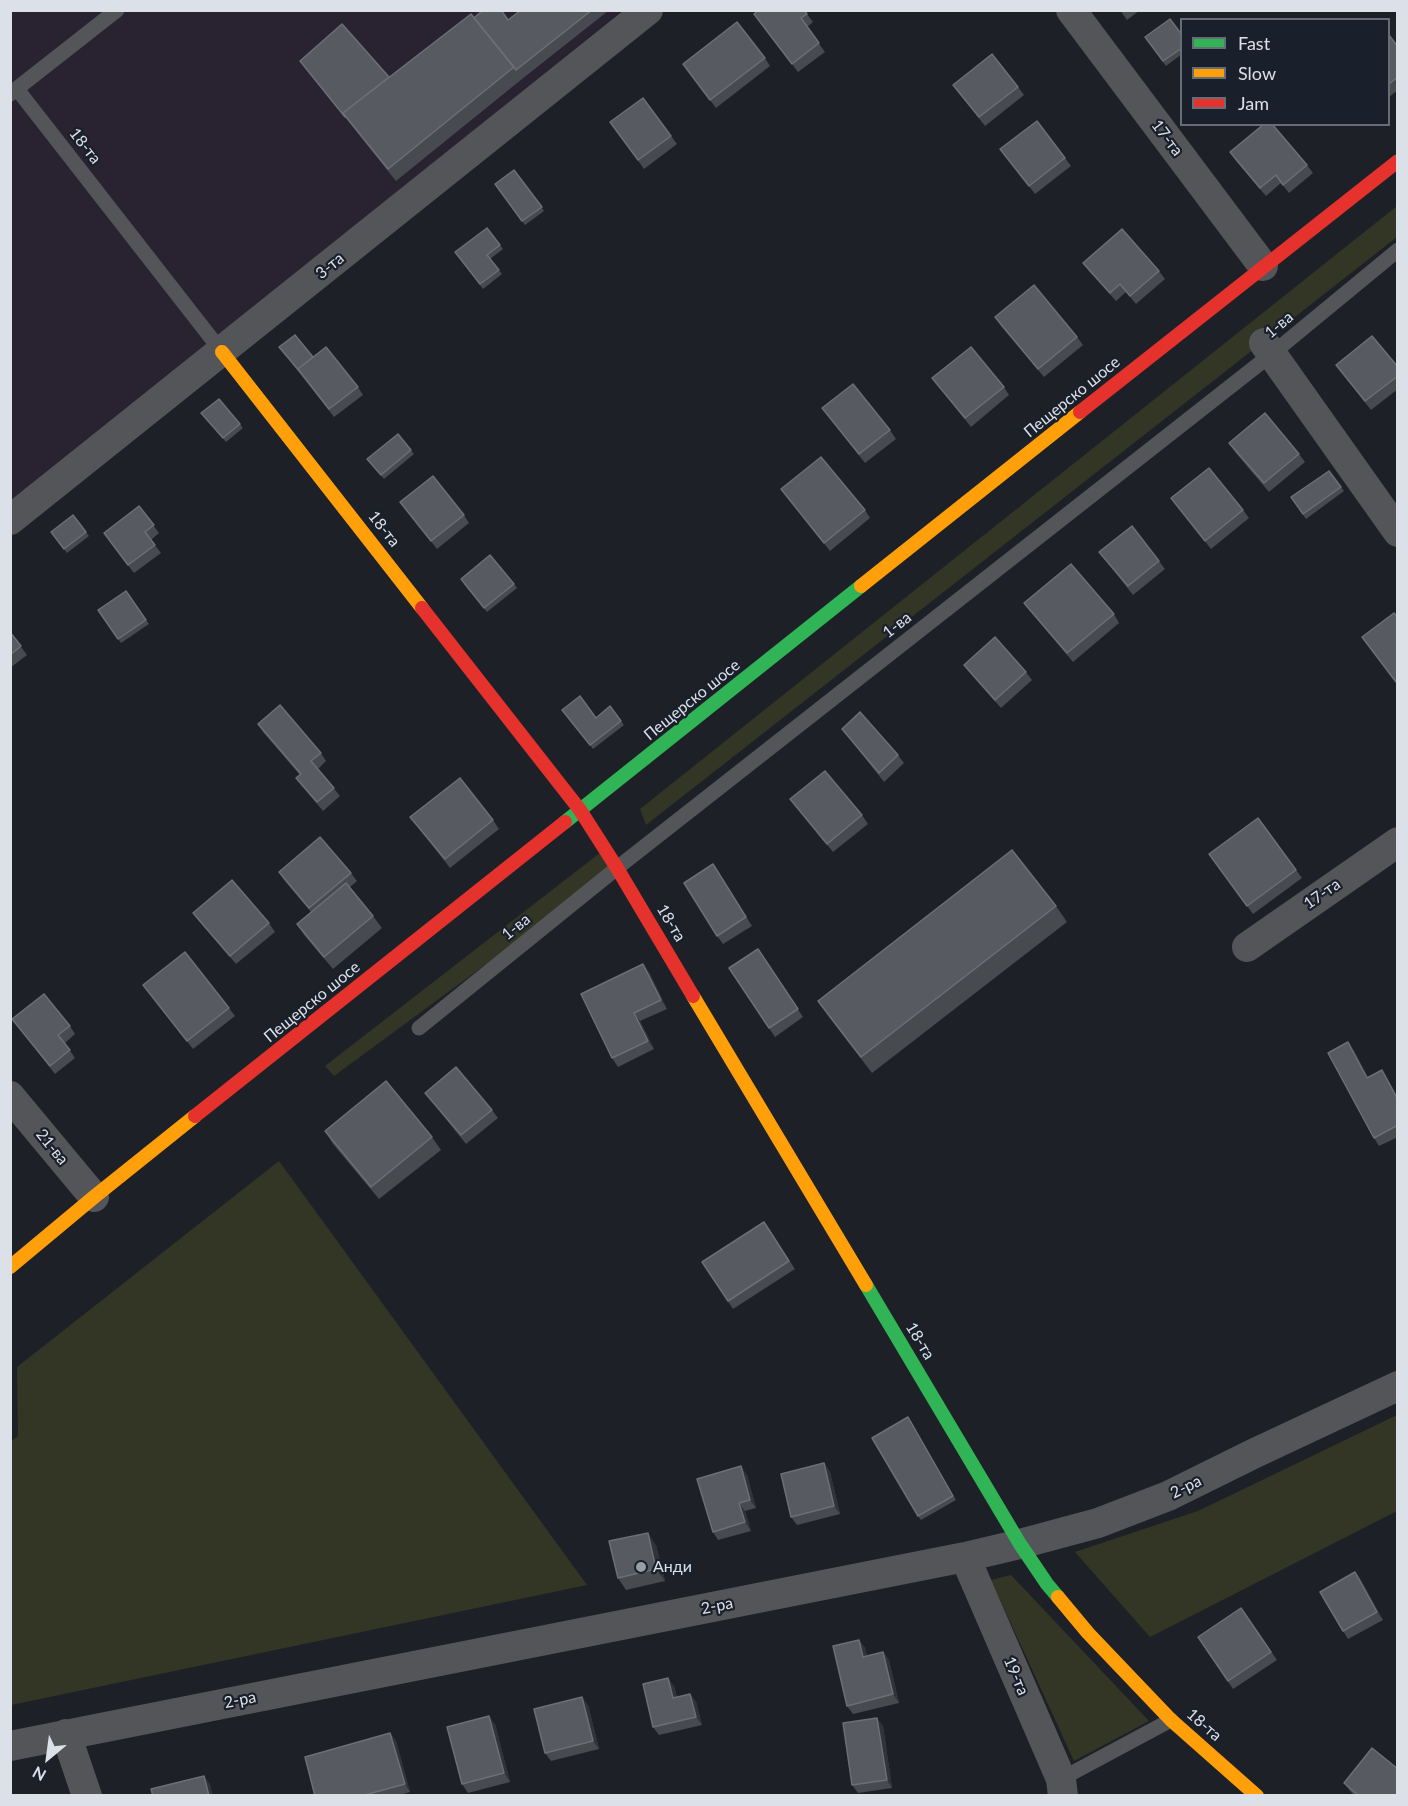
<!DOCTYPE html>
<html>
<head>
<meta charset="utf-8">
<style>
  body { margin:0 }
  #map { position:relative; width:1408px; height:1806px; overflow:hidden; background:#1d2127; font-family:Lato,sans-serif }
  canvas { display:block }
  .frame { position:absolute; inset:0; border:12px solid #dce0e8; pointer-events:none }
  .legend { position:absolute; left:1180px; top:18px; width:210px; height:108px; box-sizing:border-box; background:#19202b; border:2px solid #676d77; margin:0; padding:8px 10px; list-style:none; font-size:18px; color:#dce0e8 }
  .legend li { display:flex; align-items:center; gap:12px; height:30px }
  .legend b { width:30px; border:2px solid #676d77 }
  .north { position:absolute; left:18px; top:1728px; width:60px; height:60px; -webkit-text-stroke:4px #19202b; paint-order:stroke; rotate:209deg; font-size:16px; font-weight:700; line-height:24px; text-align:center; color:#dce0e8 }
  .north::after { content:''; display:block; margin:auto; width:21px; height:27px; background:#dce0e8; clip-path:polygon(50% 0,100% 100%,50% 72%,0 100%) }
</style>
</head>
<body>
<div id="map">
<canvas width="1408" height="1806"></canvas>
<div class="frame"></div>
<ul class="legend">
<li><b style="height:8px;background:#30b455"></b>Fast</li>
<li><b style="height:8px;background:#ff9f0a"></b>Slow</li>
<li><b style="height:8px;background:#e5322d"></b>Jam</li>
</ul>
<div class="north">N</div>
</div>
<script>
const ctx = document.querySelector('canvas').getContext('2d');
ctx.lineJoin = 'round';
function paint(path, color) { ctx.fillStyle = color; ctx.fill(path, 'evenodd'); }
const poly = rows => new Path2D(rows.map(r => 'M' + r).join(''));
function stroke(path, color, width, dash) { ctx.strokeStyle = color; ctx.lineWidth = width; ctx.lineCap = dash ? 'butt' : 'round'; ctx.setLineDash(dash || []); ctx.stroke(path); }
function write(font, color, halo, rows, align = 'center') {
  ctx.font = font + ' Lato,sans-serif'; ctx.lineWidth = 4.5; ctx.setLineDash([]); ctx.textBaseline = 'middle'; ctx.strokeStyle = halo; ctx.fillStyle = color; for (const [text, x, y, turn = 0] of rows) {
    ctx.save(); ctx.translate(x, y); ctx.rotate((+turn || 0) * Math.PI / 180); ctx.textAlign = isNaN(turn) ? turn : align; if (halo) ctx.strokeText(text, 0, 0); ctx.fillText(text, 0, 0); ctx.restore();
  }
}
paint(poly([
  [11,11,621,11,11,505]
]), '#292331');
paint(poly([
  [1397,206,1397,237,646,825,640,809],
  [605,849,617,868,334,1076,325,1066],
  [279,1161,587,1585,11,1705,10,1442,18,1436,17,1367],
  [1397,1415,1397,1511,1150,1637,1075,1552,1198,1511],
  [1011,1575,1149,1721,1074,1761,991,1580]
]), '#333624');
stroke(poly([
  [17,89,222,352],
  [10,94,117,10],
  [419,1028,617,868,1273,353,1398,250],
  [1061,1779,1171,1720]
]), '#545558', 15);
stroke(poly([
  [1071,10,1263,266],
  [1264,343,1398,532],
  [10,520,648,10],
  [1247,947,1398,842],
  [10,1096,94,1197],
  [965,1557,1061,1779,1063,1796],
  [66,1734,87,1796],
  [10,1746,965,1557,1020,1544,1098,1523,1168,1496,1255,1453,1398,1386]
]), '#545558', 30);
stroke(poly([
  [565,822,861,586],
  [866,1285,1020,1544,1047,1584,1058,1597]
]), '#30b455', 14);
stroke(poly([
  [222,352,422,608],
  [861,586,1080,412],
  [693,996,866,1285],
  [10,1267,94,1197,195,1116],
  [1058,1597,1088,1633,1171,1720,1257,1796]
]), '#ff9f0a', 14);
stroke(poly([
  [1080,412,1398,161],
  [422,608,580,810,617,868,693,996],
  [195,1116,565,822]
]), '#e5322d', 14);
paint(poly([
  [521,10,608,11,522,79,396,181,300,61,389,77,474,18,508,20],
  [804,10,813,22,807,27,825,52,798,72,754,14],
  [1120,10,1140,10,1127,20],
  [1182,35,1182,54,1166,66,1145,37],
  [1389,35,1398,47,1398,90,1389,97],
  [765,58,770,66,716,108,683,64],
  [953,85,1018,87,1024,95,985,126],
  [610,122,671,136,677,144,644,169],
  [1000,149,1065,158,1071,166,1035,194],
  [1230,152,1307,165,1313,173,1289,193,1281,183,1266,196,1236,161],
  [514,170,544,211,525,225,495,184],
  [487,228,503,249,490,259,502,274,483,289,455,252],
  [1083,263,1159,271,1165,279,1136,304,1126,292,1116,301,1089,271],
  [995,317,1077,337,1083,345,1044,377,1001,326],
  [279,347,313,357,358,387,363,395,334,417],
  [1336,365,1398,367,1398,389,1371,410],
  [932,378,1004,387,1009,395,971,427],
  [822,408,890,430,896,439,865,463],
  [201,413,240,424,243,428,226,442],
  [398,434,414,454,384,479,370,463],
  [1229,443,1299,454,1305,462,1269,492,1235,452],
  [1329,471,1344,491,1306,519,1291,497],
  [781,489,865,510,870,518,830,551],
  [1171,498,1243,510,1249,518,1211,549],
  [400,502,464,515,469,523,437,549],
  [139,506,159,533,151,540,161,553,134,573,110,542],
  [73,515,89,536,67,553,51,532],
  [1099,552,1159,561,1165,569,1133,595],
  [464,584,514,584,517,588,487,612],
  [126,591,149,624,121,643,98,610],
  [1024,603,1114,614,1119,623,1073,662,1030,611],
  [10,632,27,655,10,668],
  [964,665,1026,672,1032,680,1001,708,970,673],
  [610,706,624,725,593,749,565,714,596,718],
  [258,724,321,753,326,761,318,769,340,796,323,811,302,786,296,778,300,775,263,732],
  [842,729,898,755,904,763,884,782],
  [790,799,862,815,868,824,833,852],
  [410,817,493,820,499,829,450,868],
  [1258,818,1302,878,1253,914,1209,854],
  [279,872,351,873,357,881,350,887,373,916,382,928,333,969,305,936,297,924,311,912,284,880],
  [719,873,752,926,723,944,717,936],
  [1056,906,1067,922,872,1073,829,1017,818,1001],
  [193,913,269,923,275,932,236,964,199,921],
  [758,949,803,1017,775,1037,729,968],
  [649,972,667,1009,640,1021,654,1049,618,1067,612,1058],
  [143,985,229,1008,235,1016,193,1049],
  [12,1019,70,1026,75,1034,65,1043,75,1058,55,1074],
  [1354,1051,1368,1077,1382,1070,1387,1078,1398,1097,1398,1137,1379,1146,1374,1138],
  [425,1093,492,1110,498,1118,466,1144],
  [325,1131,432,1137,441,1150,379,1199,333,1144],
  [764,1222,795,1269,733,1309,702,1262],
  [908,1417,956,1500,921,1520,918,1516],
  [824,1463,830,1472,840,1514,797,1525,791,1517],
  [747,1475,756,1508,745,1511,751,1531,718,1540,713,1532],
  [656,1545,665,1581,626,1590,618,1578],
  [1355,1572,1361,1580,1383,1620,1348,1639,1343,1631],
  [1241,1608,1277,1660,1233,1689,1198,1637],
  [859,1640,865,1648,867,1656,883,1652,889,1660,899,1703,853,1714,847,1706],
  [674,1686,677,1697,690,1694,696,1702,702,1725,659,1735,653,1727],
  [588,1705,599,1749,551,1761,545,1753],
  [495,1724,510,1782,468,1793,462,1784],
  [883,1726,892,1788,858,1793,852,1785],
  [390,1733,396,1741,410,1792,397,1796,315,1796],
  [1344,1783,1398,1796,1355,1796,1350,1791]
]), '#474a4f');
paint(poly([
  [643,964,649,972,667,1009,661,1000],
  [634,1013,640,1021,654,1049,648,1041],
  [1348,1042,1354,1051,1373,1086,1367,1078],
  [1382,1070,1387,1078,1398,1097,1398,1100],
  [824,1463,830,1472,840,1514,834,1506],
  [741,1466,747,1475,756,1508,750,1500],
  [739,1503,745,1511,751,1531,745,1522],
  [648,1533,656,1545,665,1581,656,1569],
  [1355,1572,1361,1580,1383,1620,1377,1612],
  [859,1640,865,1648,869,1665,863,1657],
  [883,1652,889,1660,899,1703,893,1694],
  [668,1678,674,1686,679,1706,673,1698],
  [690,1694,696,1702,702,1725,696,1717],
  [582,1697,588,1705,599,1749,593,1741],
  [489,1716,495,1724,510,1782,504,1773],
  [877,1718,883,1726,892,1788,887,1780],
  [390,1733,396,1741,410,1792,405,1784],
  [204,1776,210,1784,213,1796,209,1796]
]), '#303338');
const building = poly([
  [483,10,501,10,508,20,521,10,592,10,516,70,474,18,483,10],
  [759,10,804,10,807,14,801,18,819,43,792,64,754,14,759,10],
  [471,14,514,67,388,169,343,113,471,14],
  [1170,19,1182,35,1182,48,1163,61,1145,37,1170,19],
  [737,22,765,58,710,100,683,64,737,22],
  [342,24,389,77,343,113,345,117,300,61,342,24],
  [1389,35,1398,47,1398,77,1389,84,1389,35],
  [992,54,1018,87,979,117,953,85,992,54],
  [643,98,671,136,638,160,610,122,643,98],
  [1037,121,1065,158,1029,186,1000,149,1037,121],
  [1264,124,1272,124,1307,165,1283,185,1276,175,1260,188,1230,152,1264,124],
  [514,170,542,207,522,221,495,184,514,170],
  [487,228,500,245,487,255,499,270,480,284,455,252,487,228],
  [1122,229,1159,271,1130,296,1120,284,1110,293,1083,263,1122,229],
  [1034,285,1077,337,1038,369,995,317,1034,285],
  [295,335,313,357,298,369,301,373,279,347,295,335],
  [1372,336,1398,367,1398,376,1365,401,1336,365,1372,336],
  [326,347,358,387,329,409,298,369,326,347],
  [971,347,1004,387,965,418,932,378,971,347],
  [853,384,890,430,859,454,822,408,853,384],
  [219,399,240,424,223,438,201,413,219,399],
  [1265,413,1299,454,1264,483,1229,443,1265,413],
  [398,434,411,450,381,475,367,459,398,434],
  [821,457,865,510,824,543,781,489,821,457],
  [1209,468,1243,510,1205,541,1171,498,1209,468],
  [1329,471,1341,487,1303,514,1291,497,1329,471],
  [433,476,464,515,431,541,400,502,433,476],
  [139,506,154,525,145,532,155,545,128,565,104,533,139,506],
  [73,515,86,532,64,549,51,532,73,515],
  [1132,526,1159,561,1128,586,1099,552,1132,526],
  [490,555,514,584,484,608,461,579,490,555],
  [1071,564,1114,614,1067,653,1024,603,1071,564],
  [126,591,146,620,118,639,98,610,126,591],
  [1394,613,1398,618,1398,681,1396,682,1362,637,1394,613],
  [10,632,21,646,10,655,10,632],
  [995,637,1026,672,995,700,964,665,995,637],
  [580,696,596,718,610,706,621,721,590,745,562,710,580,696],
  [280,705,321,753,311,761,334,788,317,802,296,778,301,774,258,724,280,705],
  [860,712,898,755,879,773,842,729,860,712],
  [825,771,862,815,827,844,790,799,825,771],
  [460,778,493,820,445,859,410,817,460,778],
  [1258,818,1296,870,1247,906,1209,854,1258,818],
  [320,837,351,873,309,908,279,872,320,837],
  [1012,850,1056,906,861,1057,818,1001,1012,850],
  [713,864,746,917,717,936,684,883,713,864],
  [232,880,269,923,230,956,193,913,232,880],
  [346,883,373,916,324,957,297,924,346,883],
  [758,949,798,1009,769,1028,729,968,758,949],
  [185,952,229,1008,187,1041,143,985,185,952],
  [643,964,661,1000,634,1013,648,1041,612,1058,581,994,643,964],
  [44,994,70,1026,58,1035,70,1050,50,1066,12,1019,44,994],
  [1348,1042,1367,1078,1382,1070,1398,1100,1398,1125,1374,1138,1328,1053,1348,1042],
  [456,1067,492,1110,461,1135,425,1093,456,1067],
  [386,1081,432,1137,371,1187,325,1131,386,1081],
  [764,1222,789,1261,728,1301,702,1262,764,1222],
  [908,1417,953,1496,918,1516,872,1438,908,1417],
  [824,1463,834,1506,791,1517,781,1474,824,1463],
  [741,1466,750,1500,739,1503,745,1522,713,1532,697,1479,741,1466],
  [648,1533,656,1569,618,1578,609,1541,648,1533],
  [1355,1572,1377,1612,1343,1631,1320,1592,1355,1572],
  [1241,1608,1271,1652,1228,1681,1198,1637,1241,1608],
  [859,1640,863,1657,883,1652,893,1694,847,1706,833,1646,859,1640],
  [668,1678,673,1698,690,1694,696,1717,653,1727,643,1684,668,1678],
  [582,1697,593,1741,545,1753,534,1709,582,1697],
  [489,1716,504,1773,462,1784,447,1727,489,1716],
  [877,1718,887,1780,852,1785,843,1723,877,1718],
  [390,1733,405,1784,361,1796,315,1796,305,1757,390,1733],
  [1372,1748,1398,1769,1397,1796,1359,1796,1344,1783,1372,1748],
  [204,1776,209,1796,153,1796,151,1789,204,1776]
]);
paint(building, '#575a60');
stroke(building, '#6c6f75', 1.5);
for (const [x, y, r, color] of [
  [641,1567,6,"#999da4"]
]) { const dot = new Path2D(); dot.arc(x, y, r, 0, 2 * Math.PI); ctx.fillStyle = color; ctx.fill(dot); stroke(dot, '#19202b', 2); }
write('16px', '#dce0e8', '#19202b', [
  ["17-та",1167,138,53],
  ["18-та",85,146,52],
  ["3-та",330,266,-39],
  ["1-ва",1279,325,-40],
  ["Пещерско шосе",1072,397,-39],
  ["18-та",384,529,52],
  ["1-ва",897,625,-38],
  ["Пещерско шосе",692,700,-39],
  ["17-та",1322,894,-35],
  ["18-та",671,923,59],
  ["1-ва",516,927,-39],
  ["Пещерско шосе",312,1002,-39],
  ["21-ва",52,1147,51],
  ["18-та",920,1341,59],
  ["2-ра",1186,1487,-26],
  ["2-ра",717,1606,-11],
  ["19-та",1016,1676,67],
  ["2-ра",240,1700,-11],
  ["18-та",1204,1725,41]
]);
write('16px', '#dce0e8', '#19202b', [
  ["Анди",653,1567]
], 'left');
</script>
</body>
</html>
